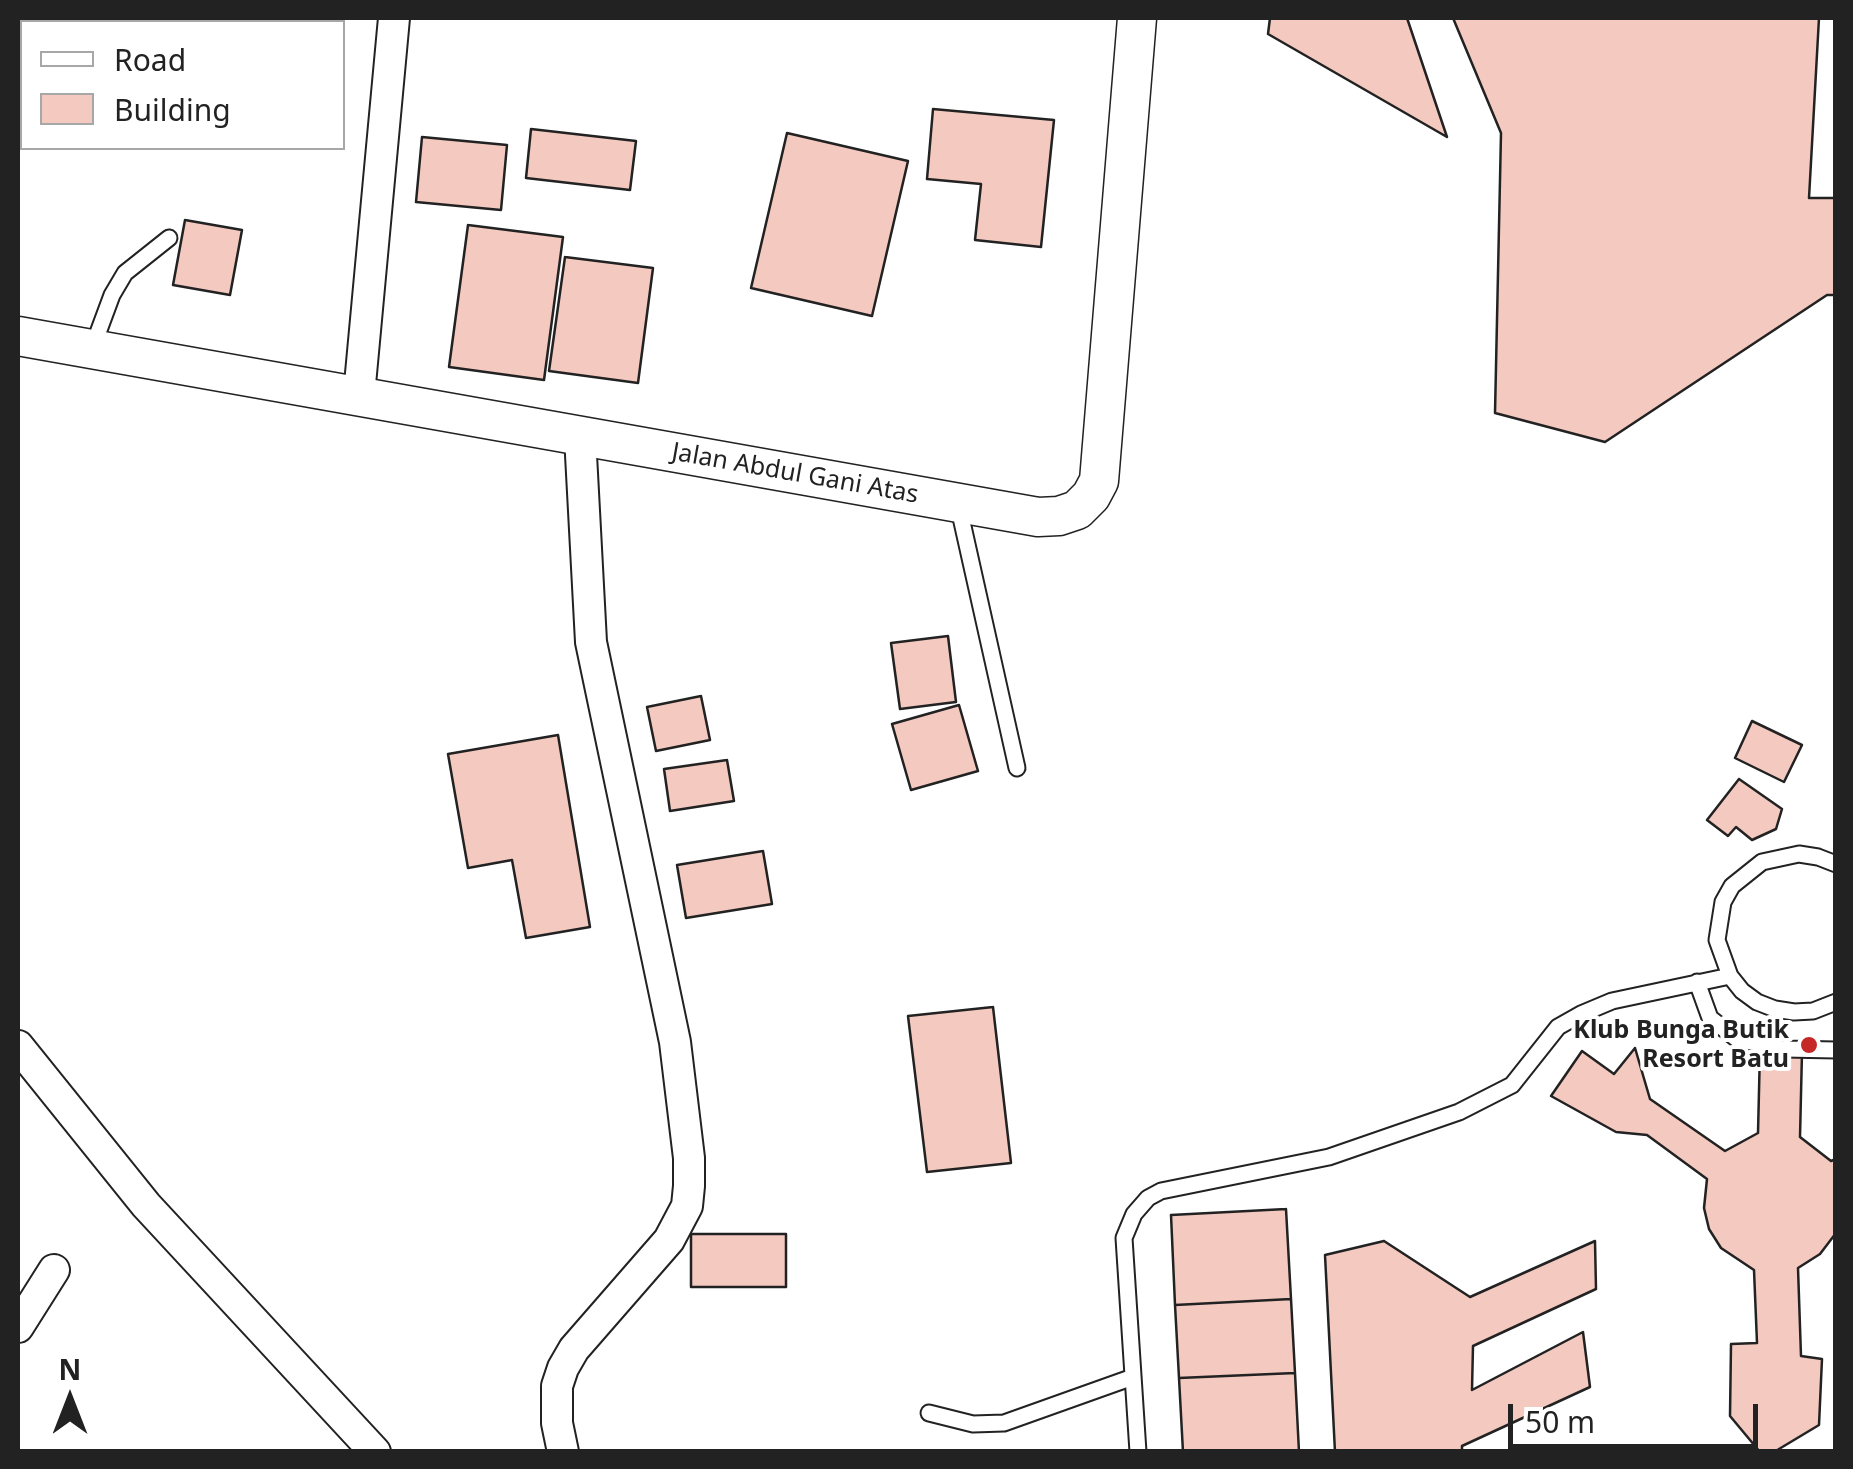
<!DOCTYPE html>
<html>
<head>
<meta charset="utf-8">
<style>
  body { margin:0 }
  #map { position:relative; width:1853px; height:1469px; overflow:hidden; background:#fff; font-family:"Noto Sans",sans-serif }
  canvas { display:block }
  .frame { position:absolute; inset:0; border:20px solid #222; pointer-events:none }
  .legend { position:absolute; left:20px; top:20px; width:325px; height:130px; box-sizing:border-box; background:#fff; border:2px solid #a7a7a7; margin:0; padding:12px 18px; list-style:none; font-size:30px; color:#222 }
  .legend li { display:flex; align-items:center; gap:20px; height:50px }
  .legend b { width:50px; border:2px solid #a7a7a7 }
  .north { position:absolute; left:20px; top:1349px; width:100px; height:100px; -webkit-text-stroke:8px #fff; paint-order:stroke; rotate:0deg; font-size:28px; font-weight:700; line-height:40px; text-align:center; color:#222 }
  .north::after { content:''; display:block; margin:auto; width:35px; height:45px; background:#222; clip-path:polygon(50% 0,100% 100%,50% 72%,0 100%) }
  .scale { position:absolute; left:1508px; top:1404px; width:250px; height:45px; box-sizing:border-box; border:5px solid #222; border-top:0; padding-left:12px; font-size:30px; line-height:35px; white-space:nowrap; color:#222; -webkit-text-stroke:8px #fff; paint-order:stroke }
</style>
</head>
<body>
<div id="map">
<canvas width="1853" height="1469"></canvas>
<div class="frame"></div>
<ul class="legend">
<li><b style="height:12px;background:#fff"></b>Road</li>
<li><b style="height:28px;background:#f3c9c0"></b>Building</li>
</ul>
<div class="north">N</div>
<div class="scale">50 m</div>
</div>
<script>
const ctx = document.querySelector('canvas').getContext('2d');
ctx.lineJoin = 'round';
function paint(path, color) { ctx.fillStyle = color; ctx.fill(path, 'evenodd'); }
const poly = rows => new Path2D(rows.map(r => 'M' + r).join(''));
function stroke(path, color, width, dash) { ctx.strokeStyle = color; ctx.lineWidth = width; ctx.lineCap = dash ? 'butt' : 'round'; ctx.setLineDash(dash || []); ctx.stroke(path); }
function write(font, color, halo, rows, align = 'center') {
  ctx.font = font + ' "Noto Sans",sans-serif'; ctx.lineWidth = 8; ctx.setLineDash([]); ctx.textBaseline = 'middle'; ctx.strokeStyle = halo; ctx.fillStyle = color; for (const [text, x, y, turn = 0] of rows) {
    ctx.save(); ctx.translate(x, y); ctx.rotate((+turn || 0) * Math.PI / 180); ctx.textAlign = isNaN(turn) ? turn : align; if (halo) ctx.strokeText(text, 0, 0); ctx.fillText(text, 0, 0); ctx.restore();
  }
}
const building = poly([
  [1270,18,1407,18,1447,137,1268,34,1270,18],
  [1453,18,1819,18,1809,198,1836,198,1836,295,1827,295,1605,442,1495,413,1501,133,1453,18],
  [933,109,1054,120,1041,247,975,240,981,184,927,179,933,109],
  [531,129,636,141,630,190,526,178,531,129],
  [787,133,908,161,872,316,751,288,787,133],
  [422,137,507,145,501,210,416,202,422,137],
  [185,220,242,230,230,295,173,285,185,220],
  [468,225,563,237,544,380,449,367,468,225],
  [565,257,653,268,638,383,549,371,565,257],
  [948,636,956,702,900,709,891,643,948,636],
  [701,696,710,740,656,751,647,707,701,696],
  [959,705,978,771,911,790,892,724,959,705],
  [1752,721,1802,745,1784,782,1735,758,1752,721],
  [558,735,590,927,526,938,512,860,468,868,448,754,558,735],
  [727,760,734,801,670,811,664,769,727,760],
  [1739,779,1782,809,1776,829,1752,840,1736,827,1728,836,1707,820,1739,779],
  [763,851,772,904,686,918,677,865,763,851],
  [993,1007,1011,1163,927,1172,908,1016,993,1007],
  [1635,1048,1650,1099,1725,1151,1758,1133,1760,1049,1802,1052,1800,1137,1831,1161,1836,1159,1836,1233,1820,1254,1798,1268,1801,1356,1822,1359,1819,1425,1774,1452,1760,1452,1730,1416,1731,1344,1757,1343,1754,1270,1721,1248,1709,1229,1704,1208,1707,1179,1647,1135,1616,1132,1551,1096,1582,1051,1614,1074,1635,1048],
  [1286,1209,1291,1299,1175,1305,1171,1215,1286,1209],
  [691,1234,786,1234,786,1287,691,1287,691,1234],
  [1384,1241,1470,1297,1595,1241,1596,1289,1473,1346,1472,1390,1583,1332,1590,1387,1462,1446,1462,1452,1335,1452,1325,1255,1384,1241],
  [1291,1299,1295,1373,1179,1378,1175,1305,1291,1299],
  [1295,1373,1299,1452,1183,1452,1179,1378,1295,1373]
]);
paint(building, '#f3c9c0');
stroke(building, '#222', 2.5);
const service = poly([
  [92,349,112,295,125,273,169,238],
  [958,504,1017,768],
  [1836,864,1818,857,1799,854,1762,862,1732,886,1723,902,1717,940,1730,976,1742,991,1757,1002,1775,1009,1794,1012,1813,1011,1836,1002],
  [1697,982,1710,1018,1737,1039,1784,1049,1836,1050],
  [929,1413,973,1424,1004,1423,1133,1377],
  [1138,1452,1124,1238,1134,1214,1148,1198,1161,1191,1329,1157,1459,1112,1512,1085,1558,1027,1581,1014,1612,1001,1730,976]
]);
const minor = poly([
  [359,395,394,18],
  [18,1046,146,1205,375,1452],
  [18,1327,54,1270],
  [563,1452,557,1423,557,1386,563,1368,574,1349,669,1240,687,1206,689,1186,689,1158,675,1042,591,642,580,436]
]);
const tertiary = poly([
  [18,336,1038,517,1059,516,1077,510,1091,496,1099,481,1137,18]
]);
stroke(service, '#222', 19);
stroke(minor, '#222', 34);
stroke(tertiary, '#222', 41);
stroke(service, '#fff', 15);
stroke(minor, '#fff', 30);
stroke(tertiary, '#fff', 38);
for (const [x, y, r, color] of [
  [1809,1045,10,"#c62828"]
]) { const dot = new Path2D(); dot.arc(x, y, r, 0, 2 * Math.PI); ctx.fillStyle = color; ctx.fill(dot); stroke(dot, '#fff', 4); }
write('25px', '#222', '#fff', [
  ["Jalan Abdul Gani Atas",795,474,10]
]);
write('bold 25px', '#222', '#fff', [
  ["Klub Bunga Butik",1789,1031],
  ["Resort Batu",1789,1060]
], 'right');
</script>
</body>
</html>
